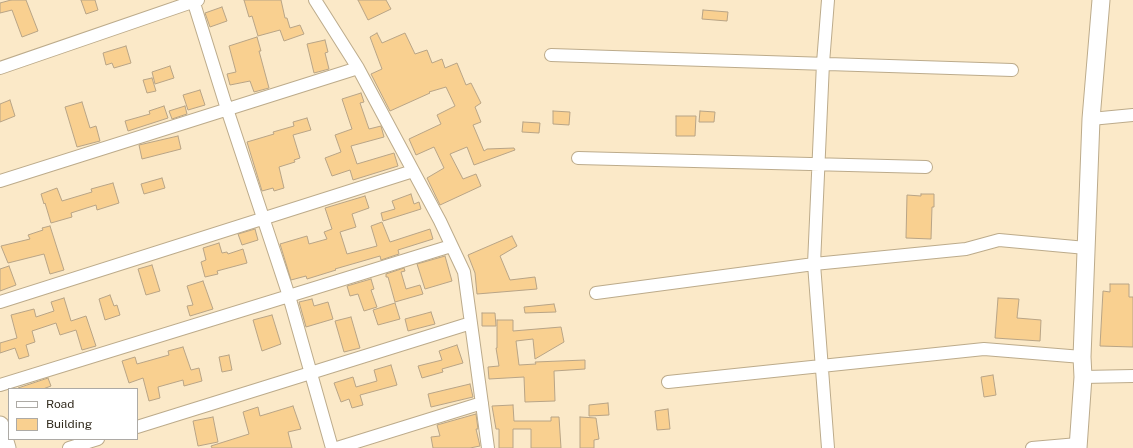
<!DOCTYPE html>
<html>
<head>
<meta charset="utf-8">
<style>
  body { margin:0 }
  #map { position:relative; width:1133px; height:448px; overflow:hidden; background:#fbe9c8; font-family:"Public Sans",sans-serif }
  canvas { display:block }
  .legend { position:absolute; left:8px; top:388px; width:130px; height:52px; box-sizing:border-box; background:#fff; border:1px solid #adaaa5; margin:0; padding:5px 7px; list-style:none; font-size:12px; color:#322b1e }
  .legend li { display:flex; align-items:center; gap:8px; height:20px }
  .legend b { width:20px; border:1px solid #adaaa5 }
</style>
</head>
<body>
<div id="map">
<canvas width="1133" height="448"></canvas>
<ul class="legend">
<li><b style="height:5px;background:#fff"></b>Road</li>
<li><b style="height:11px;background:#f9d090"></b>Building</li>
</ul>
</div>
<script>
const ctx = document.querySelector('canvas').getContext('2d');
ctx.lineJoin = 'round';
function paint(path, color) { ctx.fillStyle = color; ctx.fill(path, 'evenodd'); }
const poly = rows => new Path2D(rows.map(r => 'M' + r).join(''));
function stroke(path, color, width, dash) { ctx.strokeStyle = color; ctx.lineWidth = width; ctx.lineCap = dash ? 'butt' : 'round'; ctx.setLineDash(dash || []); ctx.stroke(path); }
const building = poly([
  [11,0,26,0,38,31,22,37,12,10,0,13,0,3,11,0],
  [81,0,95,0,98,10,86,14,81,0],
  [244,0,281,0,285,18,287,18,290,28,300,25,304,34,284,41,280,30,258,36,252,16,249,17,244,0],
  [358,0,386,0,391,9,368,20,358,0],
  [222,7,227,21,210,27,205,13,222,7],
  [703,10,728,12,727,21,702,19,703,10],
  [377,33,382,43,405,33,415,54,427,50,432,63,442,59,445,68,457,63,466,85,471,83,481,103,475,107,481,122,473,125,484,151,487,149,514,148,515,150,474,165,467,147,450,154,463,179,476,174,481,186,440,205,427,178,444,168,434,147,416,155,409,139,441,124,437,115,455,106,446,87,429,92,430,93,390,111,371,74,382,69,370,37,377,33],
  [257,37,261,51,259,51,269,88,254,92,250,81,230,85,227,74,236,72,229,46,257,37],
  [325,40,328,52,325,53,329,69,314,73,307,44,325,40],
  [126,46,131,63,114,68,112,63,106,65,103,53,126,46],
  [170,66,174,78,155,84,152,72,170,66],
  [152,78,156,91,147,93,143,80,152,78],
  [200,90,205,105,188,110,183,95,200,90],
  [361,93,364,102,360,103,369,129,381,126,384,137,351,146,357,164,394,153,398,166,353,180,350,170,332,176,325,158,341,152,335,135,352,129,342,99,361,93],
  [10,100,15,116,0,122,0,104,10,100],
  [82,102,90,128,96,126,100,141,77,147,65,107,82,102],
  [164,106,168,118,128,131,125,121,150,114,149,111,164,106],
  [185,106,187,114,172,119,169,111,185,106],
  [553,111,570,112,569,125,553,124,553,111],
  [700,111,715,112,714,122,699,122,700,111],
  [676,116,696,116,695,136,676,136,676,116],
  [307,118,311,130,293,135,300,158,294,160,295,162,279,167,284,188,274,191,273,188,262,191,247,142,274,134,273,132,294,126,293,122,307,118],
  [523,122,540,123,539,133,522,132,523,122],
  [178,136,181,149,142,159,139,145,178,136],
  [162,178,165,188,144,194,141,184,162,178],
  [113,183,119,203,97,210,96,205,71,213,72,217,51,223,45,203,44,204,41,194,57,188,62,201,92,192,91,189,113,183],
  [411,194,414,204,419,202,421,209,383,221,381,213,395,209,392,201,411,194],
  [921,194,934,194,934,207,932,207,931,239,906,238,907,195,921,196,921,194],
  [365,196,369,208,352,214,356,227,340,232,347,254,377,246,371,226,382,222,390,242,430,229,433,239,398,250,399,254,381,260,380,256,335,269,336,270,307,279,306,276,291,280,280,244,307,236,309,244,327,239,324,232,332,229,325,208,365,196],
  [50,226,64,270,50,274,44,254,8,263,1,246,30,239,28,235,43,230,42,228,50,226],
  [255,229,258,240,242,245,238,234,255,229],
  [512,236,517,246,500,256,510,280,535,277,537,289,477,294,475,273,468,255,512,236],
  [219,243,222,253,227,252,228,254,243,249,247,263,217,271,218,274,205,277,201,262,206,260,203,248,219,243],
  [445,256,452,281,425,289,417,264,445,256],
  [152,265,160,291,146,295,138,269,152,265],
  [9,266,16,285,0,291,0,269,9,266],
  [404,268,405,271,401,272,406,289,420,285,423,294,395,302,388,277,386,277,386,274,404,268],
  [371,279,374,289,371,290,377,307,364,311,358,294,350,296,347,286,371,279],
  [203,281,213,309,190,316,187,306,193,305,187,286,203,281],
  [1110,284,1129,284,1129,297,1133,297,1133,347,1100,346,1103,291,1110,292,1110,284],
  [110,295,114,306,117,305,120,315,105,320,99,299,110,295],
  [64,298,71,321,86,316,96,346,82,350,76,330,60,335,56,323,32,331,35,342,26,345,29,356,19,359,15,348,0,353,0,343,17,338,11,315,34,309,36,317,54,311,51,302,64,298],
  [998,298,1019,299,1017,318,1041,320,1040,341,995,338,998,298],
  [312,299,314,306,328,302,333,319,306,327,299,302,312,299],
  [395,303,400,319,378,325,373,310,395,303],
  [554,304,556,312,525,313,524,307,554,304],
  [431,312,435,324,408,331,405,319,431,312],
  [482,313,495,313,496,326,482,326,482,313],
  [272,315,281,344,262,351,253,320,272,315],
  [351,317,360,348,344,352,335,321,351,317],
  [497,320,513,320,513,331,561,327,564,342,535,359,533,339,516,341,519,365,536,364,535,362,585,360,585,369,554,371,555,401,525,402,524,377,489,379,488,367,499,366,496,348,497,348,497,320],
  [457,345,463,363,442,369,443,372,422,378,418,366,442,360,439,351,457,345],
  [183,347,191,370,199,368,202,381,184,386,183,380,158,387,160,398,149,401,143,378,129,383,122,361,135,357,137,364,169,355,168,351,183,347],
  [229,355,232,370,222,372,219,357,229,355],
  [391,365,397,385,360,395,363,405,352,408,349,399,341,402,334,383,353,377,356,387,377,381,374,370,391,365],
  [993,375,996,395,984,397,981,377,993,375],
  [48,378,51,386,43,389,19,389,18,388,48,378],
  [470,384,473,397,431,407,428,394,470,384],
  [608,403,609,415,589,416,589,405,608,403],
  [513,405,514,421,551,421,551,417,559,417,561,448,531,448,531,429,513,429,513,448,499,448,499,429,496,429,492,406,513,405],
  [293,406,301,429,288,432,292,448,212,448,211,446,249,434,243,412,258,407,260,416,293,406],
  [668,409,670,429,657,430,655,411,668,409],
  [476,414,478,429,476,429,480,446,470,448,433,448,431,437,440,436,437,425,476,414],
  [213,417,218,442,198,446,193,421,213,417],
  [580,417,596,418,599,439,594,440,594,448,580,448,580,417]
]);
paint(building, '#f9d090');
stroke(building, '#b8a486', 1);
const minor = poly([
  [193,0,227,109,289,296,332,448],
  [315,0,358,68,440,221,464,272,488,448],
  [828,0,823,63,814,264,828,448],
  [551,55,1012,70],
  [0,68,198,0],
  [1091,119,1133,115],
  [578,158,926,167],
  [0,181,358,68],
  [596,293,814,264,966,249,999,240,1086,248],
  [0,302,413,171],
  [1083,377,1133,376],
  [668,382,984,349,1082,357],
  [0,385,451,246],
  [137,427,471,323],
  [69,448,98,439],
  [337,448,482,403],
  [1032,448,1078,444]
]);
const secondary = poly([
  [0,425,7,448],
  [1078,448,1083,377,1082,357,1091,119,1101,0]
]);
stroke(minor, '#bcab8b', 14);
stroke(secondary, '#bcab8b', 19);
stroke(minor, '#fff', 12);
stroke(secondary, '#fff', 17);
</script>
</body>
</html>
